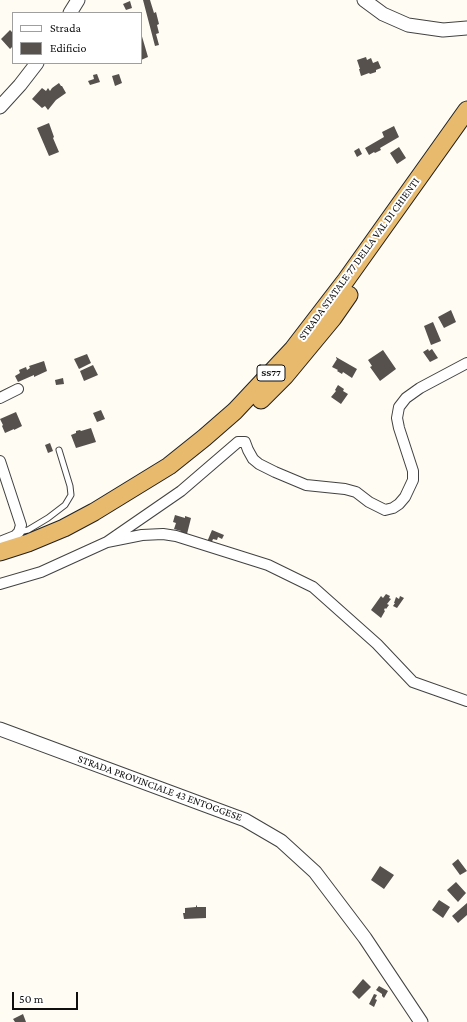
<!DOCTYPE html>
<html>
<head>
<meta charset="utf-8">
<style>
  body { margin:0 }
  #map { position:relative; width:467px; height:1022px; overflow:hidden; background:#fefcf3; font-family:"Crimson Pro",serif }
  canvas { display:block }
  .legend { position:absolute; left:12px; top:12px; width:130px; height:52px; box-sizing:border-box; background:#fff; border:1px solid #9f9f9f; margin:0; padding:5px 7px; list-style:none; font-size:12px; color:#0f0f0f }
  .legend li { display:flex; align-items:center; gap:8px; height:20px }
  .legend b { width:20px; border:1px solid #9f9f9f }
  .scale { position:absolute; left:12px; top:992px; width:66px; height:18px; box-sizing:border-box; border:2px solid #0f0f0f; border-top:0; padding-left:5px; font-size:12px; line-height:14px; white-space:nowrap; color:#0f0f0f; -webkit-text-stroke:3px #fff; paint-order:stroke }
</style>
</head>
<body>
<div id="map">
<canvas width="467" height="1022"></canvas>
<ul class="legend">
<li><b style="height:5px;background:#fff"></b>Strada</li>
<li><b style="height:11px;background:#57514d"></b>Edificio</li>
</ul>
<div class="scale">50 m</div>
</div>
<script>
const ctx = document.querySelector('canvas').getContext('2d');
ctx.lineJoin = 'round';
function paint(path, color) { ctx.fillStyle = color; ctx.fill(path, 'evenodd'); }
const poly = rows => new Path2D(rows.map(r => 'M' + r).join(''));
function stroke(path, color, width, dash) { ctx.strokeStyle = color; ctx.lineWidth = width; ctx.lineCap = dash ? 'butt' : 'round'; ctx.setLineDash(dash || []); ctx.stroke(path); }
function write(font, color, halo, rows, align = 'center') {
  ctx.font = font + ' "Crimson Pro",serif'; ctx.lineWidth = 4; ctx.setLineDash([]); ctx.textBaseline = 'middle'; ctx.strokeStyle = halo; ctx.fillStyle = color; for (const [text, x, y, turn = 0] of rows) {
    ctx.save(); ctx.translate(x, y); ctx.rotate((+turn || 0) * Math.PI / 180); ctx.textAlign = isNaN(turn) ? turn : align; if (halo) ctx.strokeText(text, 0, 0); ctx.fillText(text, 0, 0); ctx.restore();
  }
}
paint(poly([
  [143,0,150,0,154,13,156,12,159,24,157,25,159,33,156,34,159,45,155,46],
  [130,1,132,8,126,10,123,4],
  [10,30,13,33,13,46,10,49,1,39],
  [141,33,148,57,141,60],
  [366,57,367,60,371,58,373,63,378,61,381,68,376,70,376,72,370,74,369,73,361,76,359,69,360,69,357,60],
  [97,74,100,82,90,85,88,81,94,79,93,75],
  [119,74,122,83,115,86,112,76],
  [59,83,61,86,62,86,66,93,56,100,48,110,45,106,42,108,32,99,42,88,46,91,48,88,50,91,52,88],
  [49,123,54,137,53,138,59,152,49,156,37,128],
  [394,126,399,137,380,148,381,150,375,153,374,152,369,155,365,148,384,137,382,132],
  [399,147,406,158,397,164,390,153],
  [359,148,362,154,357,157,354,151],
  [451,310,456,322,444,328,438,317],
  [433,322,441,341,431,345,424,326],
  [428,349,429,351,432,349,438,358,430,362,423,352],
  [383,350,396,369,380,381,370,367,372,366,368,360],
  [87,354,91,363,79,369,74,359],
  [336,357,357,369,352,378,343,372,342,374,337,371,338,370,332,367,337,359,336,358],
  [44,361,47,371,34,377,34,375,18,382,15,376,20,373,19,370,26,367,27,370,30,368,29,366],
  [93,365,98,375,84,381,80,371],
  [63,378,64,384,56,385,55,380],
  [338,385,344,389,343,391,348,394,341,404,331,397,336,391,335,390],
  [101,410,105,419,97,422,93,413],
  [16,412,22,426,14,430,14,429,5,433,2,426,3,425,0,419],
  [91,428,96,442,76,448,71,435,76,433,76,431,80,430,81,431],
  [50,443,53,451,48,453,45,445],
  [175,515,185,518,185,516,191,518,187,534,181,532,181,531,174,529,176,523,173,522],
  [212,530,224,535,222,539,218,537,217,540,213,539,211,544,207,542],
  [386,594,390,596,389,598,391,599,387,604,389,605,386,609,385,608,384,610,385,611,381,618,371,610,381,596,383,598],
  [400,596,404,598,397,608,393,606,395,603,394,603,396,597,399,599],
  [458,859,467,871,460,875,452,864],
  [380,866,394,875,384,889,371,880],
  [456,882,466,893,458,902,447,890],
  [439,900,450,907,443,918,432,910],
  [467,903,467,915,458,923,452,916],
  [197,905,197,907,206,907,206,918,184,919,183,913,185,913,185,908,196,907,196,906],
  [363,979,371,987,359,999,352,992],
  [379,986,388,991,384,998,382,996,382,994,376,990],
  [374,994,377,995,375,999,377,1000,374,1007,369,1004],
  [23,1014,26,1022,15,1022,13,1019]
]), '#57514d');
const service = poly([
  [19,532,28,530,48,518,65,505,71,495,70,486,59,450]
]);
const minor = poly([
  [0,398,18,389],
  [0,461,21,525,19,532,15,536,0,542],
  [107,542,181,491,238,442,245,442,248,450,253,459,259,464,275,472,306,485,345,489,356,492,369,502,385,510,393,508,399,504,405,497,413,480,413,471,399,428,397,418,399,407,406,398,420,388,467,363],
  [0,584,41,572,107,542,142,535,163,534,176,536,268,565,313,587,377,644,413,682,467,701]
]);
const tertiary = poly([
  [364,0,383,14,408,25,443,30,467,28],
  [70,13,78,0],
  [0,107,20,85,37,63],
  [0,729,245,820,281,841,315,872,365,938,421,1022]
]);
const trunk = poly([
  [261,400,285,376,333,318,349,295],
  [0,552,28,543,64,528,94,512,169,466,204,438,235,411,293,349,346,280,467,110]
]);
stroke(service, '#424242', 7);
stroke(minor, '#424242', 12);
stroke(tertiary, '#424242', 15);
stroke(trunk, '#202020', 19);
stroke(service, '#fff', 5);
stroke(minor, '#fff', 10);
stroke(tertiary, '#fff', 13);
stroke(trunk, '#e8ba6e', 17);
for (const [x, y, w] of [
  [271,373,28]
]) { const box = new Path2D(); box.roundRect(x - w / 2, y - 8, w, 16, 3); ctx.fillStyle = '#fff'; ctx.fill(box); stroke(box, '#0f0f0f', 1); }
write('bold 10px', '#0f0f0f', null, [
  ["SS77",271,373]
]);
write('11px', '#0f0f0f', '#fff', [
  ["STRADA STATALE 77 DELLA VAL DI CHIENTI",359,259,-54],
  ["STRADA PROVINCIALE 43 ENTOGGESE",160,788,20]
]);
</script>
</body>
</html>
